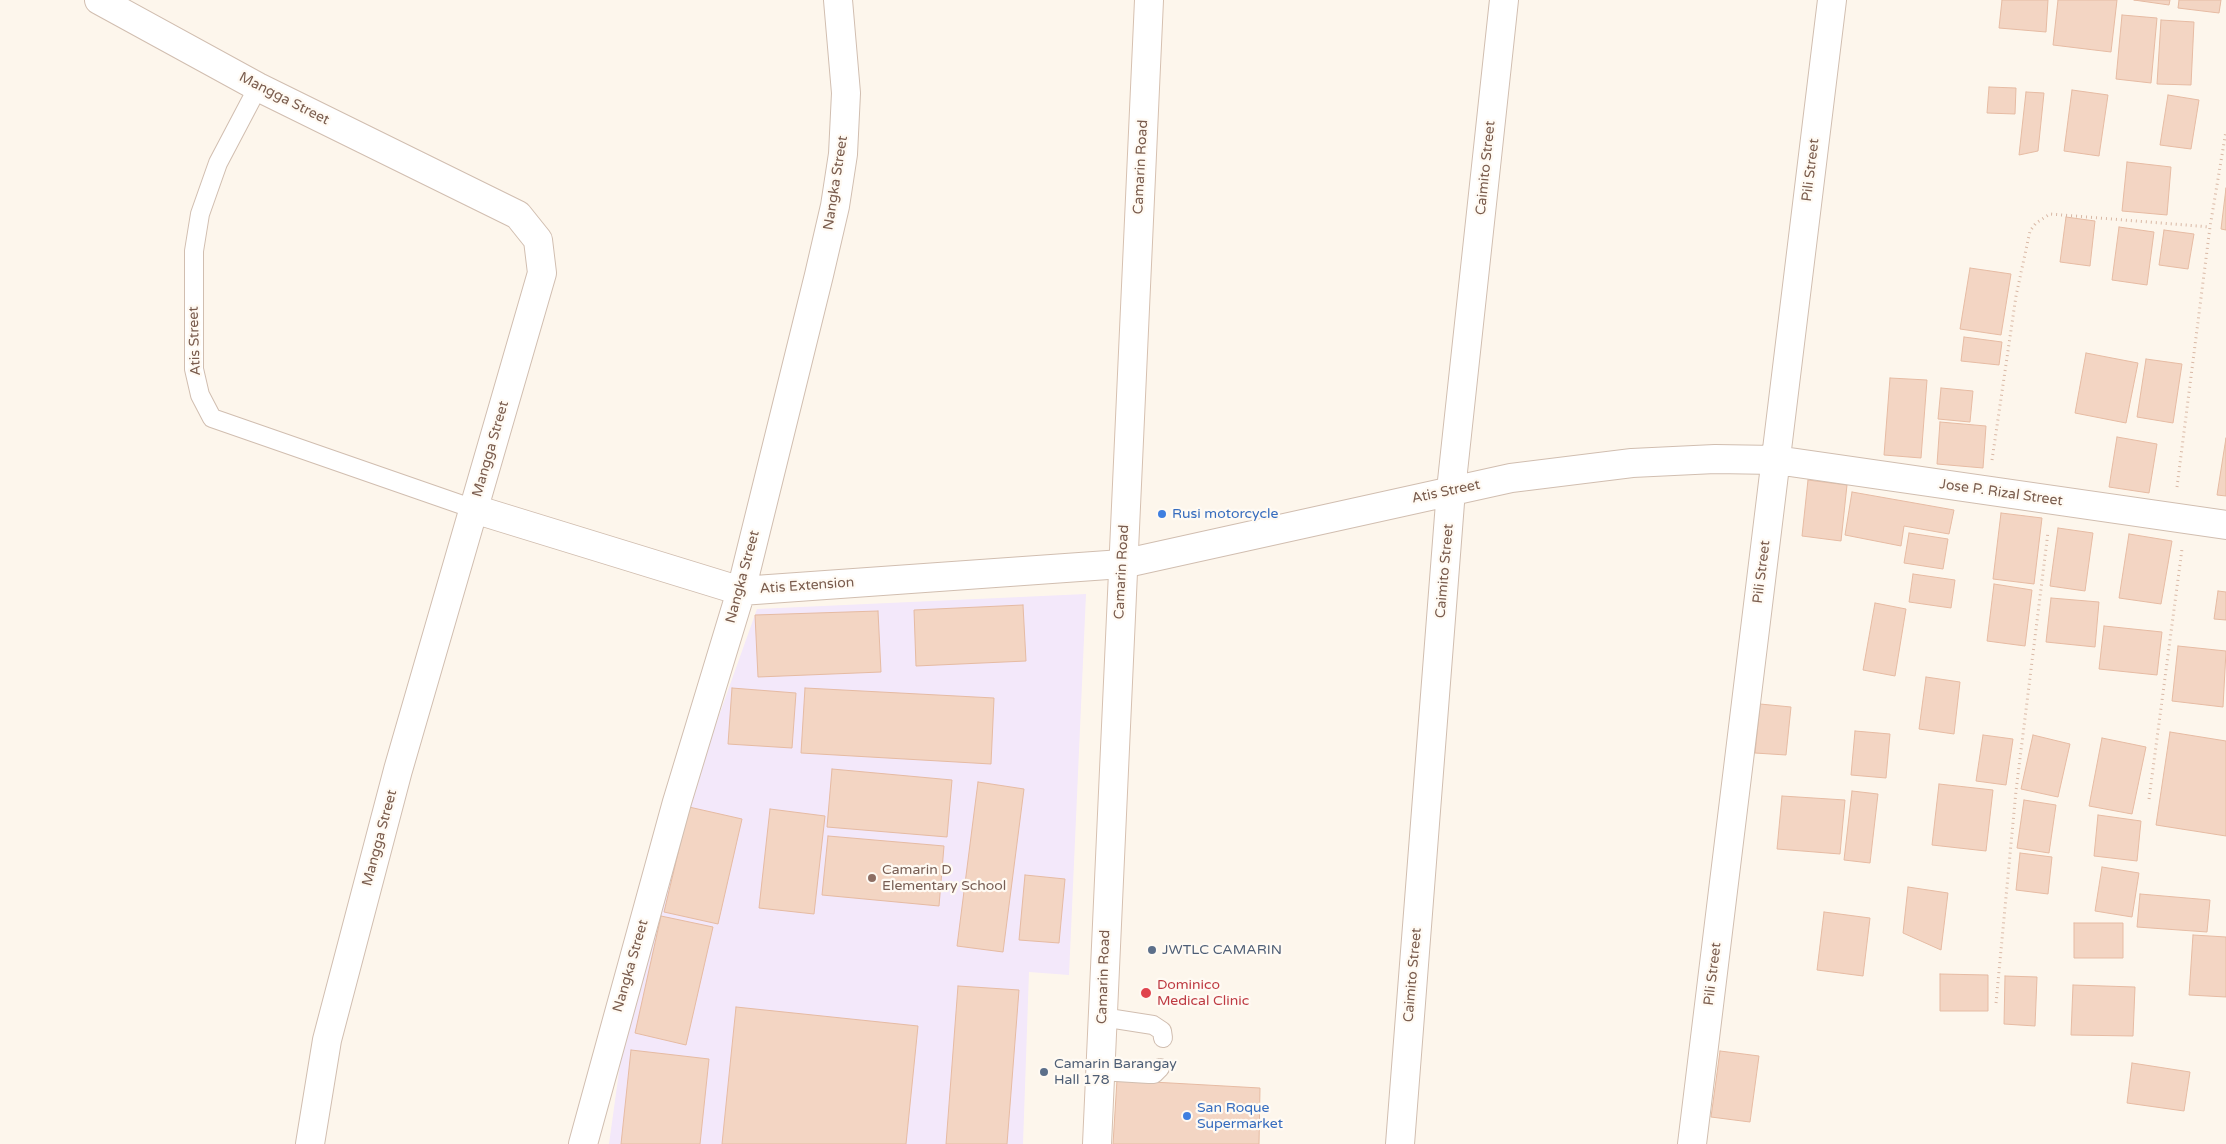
<!DOCTYPE html>
<html>
<head>
<meta charset="utf-8">
<style>
  body { margin:0 }
  canvas { display:block; background:#fdf6ec }
</style>
</head>
<body>
<canvas width="2226" height="1144"></canvas>
<script>
const ctx = document.querySelector('canvas').getContext('2d');
ctx.lineJoin = 'round';
function paint(path, color) { ctx.fillStyle = color; ctx.fill(path, 'evenodd'); }
const poly = rows => new Path2D(rows.map(r => 'M' + r).join(''));
function stroke(path, color, width, dash) { ctx.strokeStyle = color; ctx.lineWidth = width; ctx.lineCap = dash ? 'butt' : 'round'; ctx.setLineDash(dash || []); ctx.stroke(path); }
function write(font, color, halo, rows, align = 'center') {
  ctx.font = font + ' "Varela Round",sans-serif'; ctx.lineWidth = 4.5; ctx.setLineDash([]); ctx.textBaseline = 'middle'; ctx.strokeStyle = halo; ctx.fillStyle = color; for (const [text, x, y, turn = 0] of rows) {
    ctx.save(); ctx.translate(x, y); ctx.rotate((+turn || 0) * Math.PI / 180); ctx.textAlign = isNaN(turn) ? turn : align; if (halo) ctx.strokeText(text, 0, 0); ctx.fillText(text, 0, 0); ctx.restore();
  }
}
paint(poly([
  [1086,594,1069,975,1029,972,1023,1144,609,1144,622,1050,706,752,757,609]
]), '#f3e8fa');
const building = poly([
  [2002,0,2048,0,2046,32,1999,28,2002,0],
  [2058,0,2117,0,2111,52,2053,45,2058,0],
  [2134,0,2170,0,2169,5,2134,0],
  [2179,0,2221,0,2219,13,2178,8,2179,0],
  [2122,15,2157,18,2151,83,2116,79,2122,15],
  [2161,20,2194,22,2191,85,2157,84,2161,20],
  [1989,87,2016,88,2015,114,1987,113,1989,87],
  [2072,90,2108,95,2099,156,2064,151,2072,90],
  [2026,92,2044,93,2038,151,2019,155,2026,92],
  [2168,95,2199,100,2191,149,2160,145,2168,95],
  [2127,162,2171,167,2167,215,2122,211,2127,162],
  [2226,188,2226,230,2221,229,2226,188],
  [2066,217,2095,221,2090,266,2060,262,2066,217],
  [2119,227,2154,232,2147,285,2112,280,2119,227],
  [2164,230,2194,234,2188,269,2159,265,2164,230],
  [1970,268,2011,274,2001,335,1960,329,1970,268],
  [1964,337,2002,342,1999,365,1961,361,1964,337],
  [2086,353,2138,363,2126,423,2075,413,2086,353],
  [2146,359,2182,364,2173,423,2137,417,2146,359],
  [1890,378,1927,380,1921,458,1884,455,1890,378],
  [1941,388,1973,391,1970,422,1938,419,1941,388],
  [1940,422,1986,426,1983,468,1937,464,1940,422],
  [2117,437,2157,444,2149,493,2109,487,2117,437],
  [2226,438,2226,496,2217,495,2226,438],
  [1808,480,1847,485,1841,541,1802,536,1808,480],
  [1852,492,1954,510,1949,534,1904,526,1901,546,1845,535,1852,492],
  [2001,513,2042,518,2034,584,1993,579,2001,513],
  [2058,528,2093,533,2085,591,2050,586,2058,528],
  [1909,533,1948,539,1943,569,1904,563,1909,533],
  [2129,534,2172,541,2161,604,2119,598,2129,534],
  [1913,574,1955,580,1951,608,1909,602,1913,574],
  [1994,584,2032,590,2025,646,1987,641,1994,584],
  [2218,591,2226,592,2226,620,2214,619,2218,591],
  [2051,598,2099,602,2095,647,2046,642,2051,598],
  [1875,603,1906,609,1895,676,1863,670,1875,603],
  [1023,605,1026,661,916,666,914,610,1023,605],
  [878,611,881,672,758,677,755,615,878,611],
  [2104,626,2162,632,2157,675,2099,669,2104,626],
  [2178,646,2226,651,2223,707,2172,701,2178,646],
  [1926,677,1960,682,1954,734,1919,729,1926,677],
  [732,688,796,693,792,748,728,744,732,688],
  [805,688,994,698,991,764,801,753,805,688],
  [1760,704,1791,707,1786,755,1755,753,1760,704],
  [1855,731,1890,734,1886,778,1851,775,1855,731],
  [2170,732,2226,741,2226,836,2156,825,2170,732],
  [1983,735,2013,739,2006,785,1976,781,1983,735],
  [2033,735,2070,744,2058,797,2021,789,2033,735],
  [2102,738,2146,747,2132,814,2089,806,2102,738],
  [832,769,952,780,947,837,827,827,832,769],
  [978,782,1024,789,1003,952,957,946,978,782],
  [1939,784,1993,790,1986,851,1932,845,1939,784],
  [1852,791,1878,794,1870,863,1844,860,1852,791],
  [1782,796,1845,800,1840,854,1777,849,1782,796],
  [2024,800,2056,805,2049,853,2017,848,2024,800],
  [689,807,742,819,718,924,664,912,689,807],
  [770,809,825,816,814,914,759,908,770,809],
  [2098,815,2141,821,2137,861,2094,856,2098,815],
  [828,836,944,846,939,906,822,895,828,836],
  [2020,853,2052,857,2048,894,2016,890,2020,853],
  [2102,867,2139,873,2132,917,2095,911,2102,867],
  [1025,875,1065,879,1059,943,1019,940,1025,875],
  [1908,887,1948,893,1941,950,1903,933,1908,887],
  [2140,894,2210,900,2207,932,2137,927,2140,894],
  [1824,912,1870,918,1863,976,1817,970,1824,912],
  [661,916,713,927,686,1045,635,1033,661,916],
  [2074,923,2123,923,2123,958,2074,958,2074,923],
  [2193,935,2226,937,2226,997,2189,995,2193,935],
  [1940,974,1988,975,1988,1011,1940,1011,1940,974],
  [2005,976,2037,977,2035,1026,2004,1024,2005,976],
  [2073,985,2135,987,2133,1036,2071,1035,2073,985],
  [958,986,1019,990,1007,1144,946,1144,958,986],
  [736,1007,918,1026,906,1144,722,1144,736,1007],
  [631,1050,709,1059,700,1144,621,1144,631,1050],
  [1720,1051,1759,1056,1750,1122,1711,1117,1720,1051],
  [2132,1063,2190,1072,2184,1111,2127,1103,2132,1063],
  [1117,1080,1260,1088,1259,1144,1113,1144,1117,1080]
]);
paint(building, '#f3d5c3');
stroke(building, '#e6bba3', 1);
const lane = poly([
  [258,87,218,163,200,214,194,251,194,369,200,395,212,418,474,509],
  [1102,1017,1153,1025,1162,1031,1163,1038],
  [1100,1071,1149,1074,1154,1074,1160,1068]
]);
const street = poly([
  [99,0,258,87,518,215,538,240,542,273,398,770,327,1040,310,1144],
  [474,509,741,591,1122,564,1511,478,1632,463,1715,459,1776,460,2226,525],
  [583,1144,677,802,741,591,819,275,835,206,843,154,846,93,838,0],
  [1400,1144,1451,490,1504,0],
  [1692,1144,1832,0]
]);
const secondary = poly([
  [1097,1144,1149,0]
]);
stroke(lane, '#d1beb0', 20);
stroke(street, '#d1beb0', 30);
stroke(secondary, '#d6c0b0', 30);
stroke(poly([
  [1992,460,2016,296,2030,231,2036,223,2050,214,2210,227],
  [2177,487,2210,227,2226,131],
  [2149,799,2182,549],
  [1996,1003,2016,791,2048,532]
]), '#d9b8a5', 3, [1, 4]);
stroke(lane, '#fff', 18);
stroke(street, '#fff', 28);
stroke(secondary, '#fff', 28);
for (const [x, y, r, color] of [
  [1162,514,5,"#3f7fe0"],
  [872,878,5,"#8d6e63"],
  [1152,950,5,"#5c6f8a"],
  [1146,993,6,"#e0444e"],
  [1044,1072,5,"#5c6f8a"],
  [1187,1116,5,"#3f7fe0"]
]) { const dot = new Path2D(); dot.arc(x, y, r, 0, 2 * Math.PI); ctx.fillStyle = color; ctx.fill(dot); stroke(dot, '#fffaf3', 2); }
write('14px', '#7a5c4d', '#fffaf3', [
  ["Mangga Street",284,99,27],
  ["Camarin Road",1141,167,-87],
  ["Caimito Street",1486,168,-84],
  ["Pili Street",1811,170,-83],
  ["Nangka Street",836,183,-81],
  ["Atis Street",195,341,-92],
  ["Mangga Street",491,449,-74],
  ["Atis Street",1446,492,-12],
  ["Jose P. Rizal Street",2001,493,8],
  ["Caimito Street",1445,571,-85],
  ["Camarin Road",1122,572,-87],
  ["Pili Street",1762,572,-83],
  ["Nangka Street",743,577,-75],
  ["Atis Extension",807,586,-4],
  ["Mangga Street",380,838,-75],
  ["Nangka Street",631,966,-74],
  ["Pili Street",1713,974,-83],
  ["Caimito Street",1413,975,-85],
  ["Camarin Road",1104,977,-88]
]);
write('14px', '#366cbe', '#fffaf3', [
  ["Rusi motorcycle",1172,514],
  ["San Roque",1197,1108],
  ["Supermarket",1197,1124]
], 'left');
write('14px', '#785e54', '#fffaf3', [
  ["Camarin D",882,870],
  ["Elementary School",882,886]
], 'left');
write('14px', '#4e5e75', '#fffaf3', [
  ["JWTLC CAMARIN",1162,950],
  ["Camarin Barangay",1054,1064],
  ["Hall 178",1054,1080]
], 'left');
write('14px', '#be3a42', '#fffaf3', [
  ["Dominico",1157,985],
  ["Medical Clinic",1157,1001]
], 'left');
</script>
</body>
</html>
